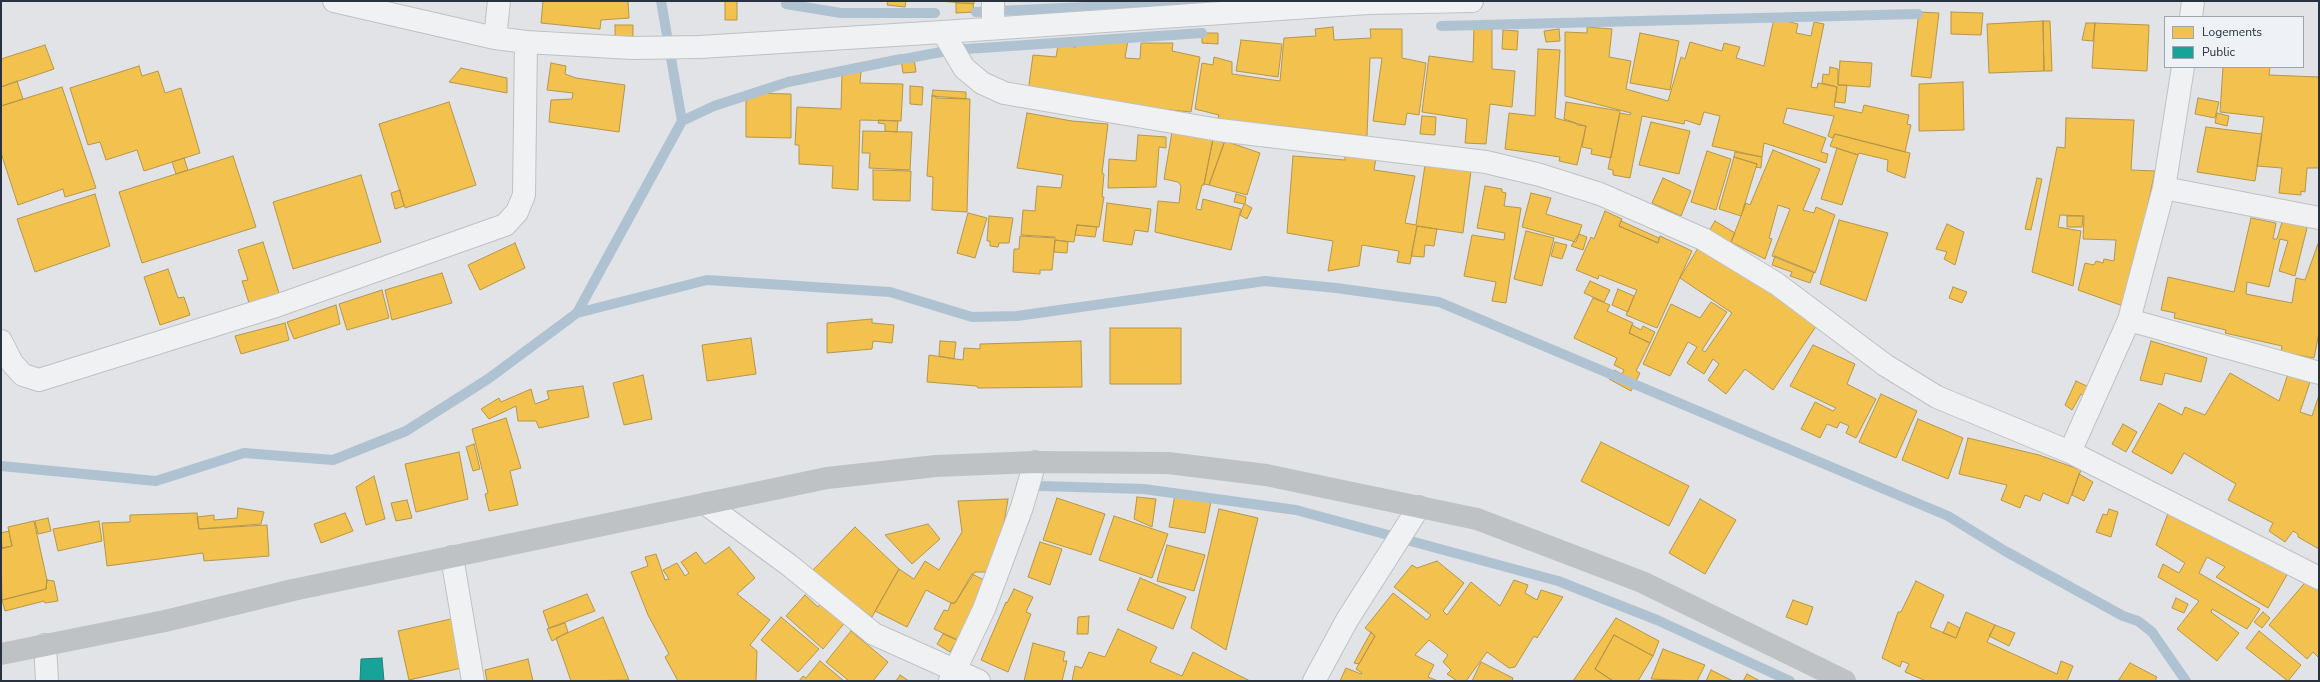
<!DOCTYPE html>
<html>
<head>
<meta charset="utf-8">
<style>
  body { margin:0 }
  #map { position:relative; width:2320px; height:682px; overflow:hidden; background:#e1e3e6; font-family:"Nunito Sans",sans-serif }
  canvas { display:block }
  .frame { position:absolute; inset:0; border:2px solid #28323f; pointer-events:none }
  .legend { position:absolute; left:2164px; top:16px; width:140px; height:52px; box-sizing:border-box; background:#eef2f6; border:1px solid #9fa5ad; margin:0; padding:5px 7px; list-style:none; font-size:12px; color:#28323f }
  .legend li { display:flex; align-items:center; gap:8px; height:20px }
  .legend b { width:20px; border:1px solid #9fa5ad }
</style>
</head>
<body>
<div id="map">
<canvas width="2320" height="682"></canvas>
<div class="frame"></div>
<ul class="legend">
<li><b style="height:11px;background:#f2c14e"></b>Logements</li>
<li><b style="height:11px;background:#17a398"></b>Public</li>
</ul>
</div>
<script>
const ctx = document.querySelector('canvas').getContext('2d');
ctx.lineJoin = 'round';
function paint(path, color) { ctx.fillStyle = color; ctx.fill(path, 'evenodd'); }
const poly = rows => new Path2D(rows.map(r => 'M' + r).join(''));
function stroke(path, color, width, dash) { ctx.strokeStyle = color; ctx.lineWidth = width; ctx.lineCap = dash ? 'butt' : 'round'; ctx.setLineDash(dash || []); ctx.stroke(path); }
const homes = poly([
  [543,1,628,1,629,18,601,20,600,29,541,23,543,1],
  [725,1,737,1,737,20,725,20,725,1],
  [888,1,906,1,905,7,887,5,888,1],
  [940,1,974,1,974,4,940,1],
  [956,3,973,3,974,12,956,13,956,3],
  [1919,12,1939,13,1931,78,1911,76,1919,12],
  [1951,12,1983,13,1981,35,1951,34,1951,12],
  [1774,18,1798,24,1796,33,1811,36,1814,22,1824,24,1811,87,1817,88,1818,83,1837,87,1834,107,1862,113,1864,105,1909,115,1907,124,1911,125,1905,152,1835,134,1832,138,1828,136,1834,116,1787,108,1783,123,1826,138,1821,152,1828,154,1826,163,1764,143,1762,157,1712,146,1720,116,1704,112,1700,125,1685,120,1684,124,1642,116,1630,178,1613,175,1613,170,1608,169,1620,113,1630,115,1631,113,1565,96,1565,32,1587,33,1587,27,1612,29,1609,57,1631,61,1626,89,1668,101,1681,57,1685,59,1690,42,1722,51,1724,43,1740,47,1736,58,1764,66,1774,18],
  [2043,21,2050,21,2052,71,2044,71,2043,21],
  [2043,21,2044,71,1989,73,1987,24,2043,21],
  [2086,23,2095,23,2093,41,2082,40,2086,23],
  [2095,23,2149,25,2147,71,2092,68,2095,23],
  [615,25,633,25,633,40,615,41,615,25],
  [1333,27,1334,40,1371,38,1370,29,1402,29,1402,58,1426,63,1419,115,1407,113,1405,125,1373,121,1382,58,1370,58,1367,136,1271,125,1270,130,1217,121,1219,115,1195,109,1202,63,1213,65,1214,57,1232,62,1232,74,1280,81,1284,38,1316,36,1315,29,1333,27],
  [1474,27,1492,28,1492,69,1515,71,1512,107,1490,104,1486,144,1465,143,1467,119,1422,112,1429,56,1473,62,1474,27],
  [1559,29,1560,41,1546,42,1544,31,1559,29],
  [1503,30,1518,31,1517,50,1502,49,1503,30],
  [1202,33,1218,33,1218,44,1202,43,1202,33],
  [1640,33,1679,41,1670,90,1630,83,1640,33],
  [1106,39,1128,40,1125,58,1140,59,1141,43,1173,43,1172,51,1200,57,1191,112,1099,103,1028,92,1033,55,1056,57,1058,45,1076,47,1077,41,1105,41,1106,39],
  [1241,40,1282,44,1278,77,1236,71,1241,40],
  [45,45,54,69,1,87,1,59,45,45],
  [1538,49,1560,50,1555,118,1586,126,1577,165,1559,161,1560,157,1505,149,1509,113,1535,116,1538,49],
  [914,58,916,72,903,73,901,59,914,58],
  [1840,61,1872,63,1870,87,1838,85,1840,61],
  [551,63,566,66,565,74,576,78,625,85,619,132,549,122,551,100,572,99,573,93,547,90,551,63],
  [139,66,142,76,158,71,165,93,181,88,200,153,144,171,137,150,106,160,100,142,88,145,70,88,139,66],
  [1830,67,1838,69,1838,85,1847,85,1845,103,1835,102,1837,87,1822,83,1823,74,1829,75,1830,67],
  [2223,67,2270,67,2269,75,2319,77,2319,168,2307,168,2305,192,2301,191,2301,195,2279,193,2282,168,2257,166,2264,117,2220,112,2223,67],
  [461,68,507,78,507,93,449,82,461,68],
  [861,72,860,83,903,84,901,121,860,120,858,190,832,188,833,166,799,164,799,145,795,145,797,107,841,109,842,74,861,72],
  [17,81,23,99,1,106,1,87,17,81],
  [1963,82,1964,130,1919,131,1919,84,1963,82],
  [910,86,923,87,922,105,910,104,910,86],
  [62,87,96,188,65,197,63,189,18,205,1,153,1,106,62,87],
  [933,90,966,92,966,99,936,98,936,96,932,96,933,90],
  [746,93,791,94,791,138,746,137,746,93],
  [932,96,970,99,967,212,932,210,933,177,927,176,932,96],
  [2198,98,2219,102,2215,118,2195,114,2198,98],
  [449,102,476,185,405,208,379,124,449,102],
  [1566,102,1620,111,1611,158,1591,154,1592,149,1582,147,1586,126,1577,125,1576,123,1564,119,1566,102],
  [1027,113,1072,121,1108,124,1102,173,1104,174,1102,197,1104,197,1099,227,1077,225,1074,242,1055,240,1052,270,1040,270,1040,274,1013,272,1014,249,1019,249,1020,236,1055,238,1055,237,1021,235,1023,210,1035,211,1037,186,1061,188,1063,175,1017,168,1027,113],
  [2217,113,2229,116,2227,126,2215,123,2217,113],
  [1422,116,1436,117,1435,135,1420,134,1422,116],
  [2066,118,2134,120,2131,170,2155,171,2126,307,2078,290,2085,263,2094,265,2096,261,2103,263,2104,259,2114,261,2116,240,2083,239,2084,216,2060,215,2058,227,2081,231,2073,286,2032,272,2057,147,2065,148,2066,118],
  [879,120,898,121,897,132,885,131,885,124,878,123,879,120],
  [1651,122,1690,131,1679,174,1639,165,1651,122],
  [2206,127,2262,134,2255,181,2197,172,2206,127],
  [863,131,912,132,910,170,869,168,870,153,862,153,863,131],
  [1172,132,1213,139,1204,185,1202,185,1196,209,1201,210,1203,199,1241,209,1231,250,1155,232,1158,201,1179,203,1181,186,1178,182,1164,179,1172,132],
  [1835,134,1910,153,1905,178,1887,171,1888,160,1859,153,1858,155,1830,146,1835,134],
  [1138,135,1166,137,1166,148,1159,147,1156,187,1108,188,1109,159,1136,161,1138,135],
  [1213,139,1224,143,1209,185,1204,184,1213,139],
  [1225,141,1260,153,1247,195,1209,185,1225,141],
  [1837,148,1858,155,1842,205,1821,199,1837,148],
  [1773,150,1820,169,1803,210,1814,213,1816,207,1835,215,1815,273,1772,256,1790,209,1778,205,1769,238,1772,239,1765,259,1731,242,1746,203,1750,205,1773,150],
  [1707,151,1731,159,1716,210,1691,202,1707,151],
  [1735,152,1762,157,1761,168,1756,167,1757,164,1734,157,1735,152],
  [233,156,256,227,142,263,119,192,233,156],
  [1293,156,1345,160,1345,156,1376,158,1374,170,1415,176,1405,223,1416,225,1425,165,1471,171,1463,233,1417,226,1410,264,1397,262,1399,251,1362,245,1359,266,1328,271,1333,241,1287,233,1293,156],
  [1734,157,1757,164,1741,216,1719,209,1734,157],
  [184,158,188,170,176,174,172,162,184,158],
  [873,170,911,171,910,201,873,200,873,170],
  [361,175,381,242,293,269,273,202,361,175],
  [1663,178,1691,191,1681,216,1652,203,1663,178],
  [2037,178,2042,179,2031,230,2025,229,2037,178],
  [1485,186,1502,189,1502,192,1506,193,1504,206,1521,208,1506,303,1492,301,1496,282,1464,276,1472,235,1504,240,1505,233,1477,228,1485,186],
  [400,190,404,206,395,209,391,193,400,190],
  [1531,193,1551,198,1546,214,1582,225,1576,242,1522,227,1531,193],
  [95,194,110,246,35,272,17,219,95,194],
  [1236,194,1246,197,1245,204,1252,208,1247,219,1240,215,1244,204,1234,202,1236,194],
  [1107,203,1151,209,1148,232,1135,230,1132,245,1103,241,1107,203],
  [1605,211,1622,219,1619,226,1658,243,1660,236,1692,251,1657,328,1626,315,1637,290,1599,275,1598,279,1576,270,1591,237,1594,239,1605,211],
  [968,213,987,218,975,258,957,253,968,213],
  [989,216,1013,218,1009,243,999,243,998,247,990,246,990,241,987,241,989,216],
  [2067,216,2083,216,2082,227,2067,227,2067,216],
  [2251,218,2276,223,2273,239,2277,239,2282,222,2308,224,2295,276,2279,271,2288,241,2280,239,2269,287,2247,282,2246,294,2292,303,2296,278,2305,280,2319,241,2319,333,2314,358,2281,352,2282,346,2225,333,2226,330,2174,318,2175,313,2161,310,2168,277,2234,292,2251,218],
  [1839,220,1888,233,1866,301,1820,284,1839,220],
  [1621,221,1659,238,1658,243,1619,226,1621,221],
  [1715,221,1735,233,1730,244,1709,231,1715,221],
  [1947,224,1964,232,1955,265,1944,259,1947,252,1936,249,1947,224],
  [1077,225,1097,227,1095,237,1075,235,1077,225],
  [1417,226,1437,229,1434,246,1425,245,1424,257,1411,256,1417,226],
  [1526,231,1554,238,1542,286,1514,279,1526,231],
  [1579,234,1587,237,1583,250,1571,246,1579,234],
  [1055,240,1068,242,1067,253,1054,252,1055,240],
  [263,242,279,293,249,303,242,281,248,280,238,250,263,242],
  [1555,242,1567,245,1562,259,1551,256,1555,242],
  [515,243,525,268,480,290,468,265,515,243],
  [1698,248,1819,322,1773,390,1745,369,1726,394,1708,380,1719,364,1713,359,1704,374,1687,363,1697,347,1688,342,1670,376,1643,364,1671,304,1700,318,1711,302,1727,312,1702,350,1705,352,1732,313,1680,278,1698,248],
  [1775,256,1814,272,1810,283,1790,276,1792,272,1772,265,1775,256],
  [168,269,178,298,184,297,190,315,160,325,144,277,168,269],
  [442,273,452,303,392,320,385,290,442,273],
  [1590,281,1610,290,1604,302,1584,293,1590,281],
  [1953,287,1967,292,1962,303,1949,298,1953,287],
  [1618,289,1634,296,1628,312,1612,305,1618,289],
  [382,290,389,318,347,330,339,304,382,290],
  [1593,298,1610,305,1607,311,1633,323,1629,333,1650,343,1636,371,1640,373,1631,391,1609,379,1614,370,1622,374,1624,370,1614,365,1617,358,1574,338,1593,298],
  [336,305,340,324,294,339,287,322,336,305],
  [872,319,872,323,894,325,892,343,873,341,872,349,827,353,827,323,872,319],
  [285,323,289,340,241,354,235,336,285,323],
  [1632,325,1641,330,1643,326,1655,332,1650,343,1629,333,1632,325],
  [1110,328,1181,328,1181,384,1110,384,1110,328],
  [751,338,756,374,707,381,702,345,751,338],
  [940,341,956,342,954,359,939,356,940,341],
  [1081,341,1082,387,978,388,977,386,927,382,929,355,963,360,964,348,980,349,980,344,1081,341],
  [2151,341,2207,358,2201,382,2165,373,2162,385,2140,380,2151,341],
  [1813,345,1855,364,1847,384,1876,399,1856,438,1846,433,1849,426,1840,422,1837,428,1827,424,1820,438,1801,429,1815,402,1833,411,1836,408,1790,386,1813,345],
  [2289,371,2311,379,2300,412,2312,416,2319,395,2319,549,2298,537,2298,534,2293,531,2285,542,2269,531,2273,523,2228,500,2236,484,2184,453,2172,474,2132,452,2159,403,2182,415,2185,407,2205,415,2230,373,2279,401,2289,371],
  [643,375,652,419,624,425,613,383,643,375],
  [2076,381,2091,388,2086,397,2081,394,2072,410,2065,405,2076,381],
  [583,386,589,417,539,428,536,421,518,421,516,406,489,419,481,409,499,398,501,402,531,389,535,404,549,399,547,391,583,386],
  [1881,394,1917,411,1896,458,1859,442,1881,394],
  [506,418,521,468,510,471,518,505,489,511,485,494,488,493,472,429,506,418],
  [1918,419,1963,438,1948,479,1902,460,1918,419],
  [2123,424,2137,432,2126,452,2112,444,2123,424],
  [1968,438,2039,455,2081,470,2068,504,2043,493,2040,501,2025,495,2020,508,2001,500,2007,485,1959,474,1968,438],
  [1601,442,1689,486,1669,526,1581,481,1601,442],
  [474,444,480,469,473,471,466,447,474,444],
  [459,452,468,499,416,512,405,464,459,452],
  [2079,474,2093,482,2084,501,2072,495,2079,474],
  [374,476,385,519,366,525,356,487,374,476],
  [1175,495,1211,501,1205,533,1169,527,1175,495],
  [1137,497,1156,499,1152,527,1134,519,1137,497],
  [1057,498,1105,514,1091,555,1043,540,1057,498],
  [1008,499,1000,547,993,572,975,572,955,603,951,603,926,590,907,627,875,611,899,569,914,579,925,561,939,570,962,532,958,501,1008,499],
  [1700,499,1736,520,1705,574,1669,553,1700,499],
  [407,500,412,518,396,521,391,503,407,500],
  [238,508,264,512,261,524,199,529,197,517,214,515,214,520,237,518,238,508],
  [2170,508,2288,573,2268,608,2216,577,2225,567,2207,557,2199,573,2260,609,2247,629,2212,609,2211,612,2239,633,2217,661,2177,629,2199,601,2158,577,2163,564,2179,573,2185,563,2156,545,2170,508],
  [1219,509,1258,518,1226,650,1191,628,1219,509],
  [2109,509,2118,512,2111,537,2096,532,2103,514,2107,515,2109,509],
  [197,513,199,529,267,525,269,556,204,561,203,553,107,566,102,523,130,522,130,515,197,513],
  [345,513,353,531,321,543,314,524,345,513],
  [1114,516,1168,534,1152,578,1099,560,1114,516],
  [48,518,51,531,38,534,35,521,48,518],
  [34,521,47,580,46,589,2,600,1,549,12,546,8,527,34,521],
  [99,521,102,541,58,551,53,529,99,521],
  [928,524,940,539,912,564,885,535,928,524],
  [855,527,899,569,872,617,811,572,855,527],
  [9,531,12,546,2,548,1,533,9,531],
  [1040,542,1062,549,1050,585,1028,577,1040,542],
  [1167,545,1205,555,1194,591,1157,581,1167,545],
  [729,547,755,578,737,594,770,620,750,645,757,651,756,681,678,681,665,657,669,654,648,615,631,572,648,566,645,557,656,554,665,580,669,579,663,570,677,563,685,576,689,573,681,562,696,552,705,564,729,547],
  [1437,561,1464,583,1443,611,1447,615,1471,582,1500,606,1514,580,1528,585,1525,593,1537,600,1541,590,1563,597,1537,638,1534,636,1515,667,1509,668,1487,652,1466,681,1457,681,1447,674,1451,670,1443,662,1448,655,1429,640,1415,655,1434,665,1428,677,1438,681,1340,681,1346,668,1361,674,1362,673,1356,669,1375,636,1365,628,1393,593,1427,620,1431,615,1394,587,1412,565,1417,568,1437,561],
  [972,574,990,583,960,641,934,629,944,610,948,611,951,603,955,603,972,574],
  [1140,578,1186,597,1173,629,1127,610,1140,578],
  [2308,579,2319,589,2319,658,2313,652,2307,659,2269,625,2308,579],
  [47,580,54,581,58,601,45,603,44,601,5,611,2,600,46,589,47,580],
  [1916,581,1944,595,1930,627,1956,638,1966,612,1995,625,1987,642,2057,674,2061,661,2073,666,2067,681,1926,681,1905,672,1909,664,1902,661,1900,667,1882,658,1898,612,1901,612,1916,581],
  [1014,589,1033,597,1026,612,1031,614,1008,672,981,660,1006,602,1007,603,1014,589],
  [587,594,595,611,549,628,543,611,587,594],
  [805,595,818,607,823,600,847,620,823,649,786,616,805,595],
  [2176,598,2188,604,2184,613,2172,608,2176,598],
  [1793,600,1813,607,1807,625,1786,617,1793,600],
  [2263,612,2270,618,2262,628,2254,622,2263,612],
  [1089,616,1088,634,1077,634,1078,617,1089,616],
  [603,617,629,680,571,681,556,638,603,617],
  [781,617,819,649,798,672,761,640,781,617],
  [455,618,466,667,409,680,398,631,455,618],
  [1616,618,1659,641,1653,656,1614,635,1595,669,1613,681,1573,681,1616,618],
  [1948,622,1960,628,1956,638,1943,633,1948,622],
  [565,623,568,632,552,641,547,629,565,623],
  [1995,625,2015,633,2009,646,1989,636,1995,625],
  [1118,629,1157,647,1150,662,1182,676,1193,652,1250,681,1072,681,1075,666,1082,668,1089,652,1105,657,1118,629],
  [851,631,888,662,873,681,849,681,826,662,851,631],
  [2259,631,2301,665,2288,681,2246,648,2259,631],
  [1371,632,1375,636,1359,664,1354,663,1371,632],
  [943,634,957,640,950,652,937,644,943,634],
  [1614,635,1653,656,1638,681,1613,681,1595,669,1614,635],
  [1033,643,1065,652,1063,661,1067,661,1062,681,1024,681,1033,643],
  [1663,649,1705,665,1697,681,1651,679,1663,649],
  [528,659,533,681,487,681,485,670,528,659],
  [820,661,844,681,799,681,803,676,806,678,820,661],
  [1481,662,1513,678,1512,681,1472,681,1481,662],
  [2130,663,2157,677,2155,681,2118,681,2130,663],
  [1711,670,1733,681,1706,681,1711,670],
  [1747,674,1760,681,1743,681,1747,674],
  [900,675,909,681,896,681,900,675]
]);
paint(homes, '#f2c14e');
stroke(homes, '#b5964a', 1);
const public = poly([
  [382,658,384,681,360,681,361,659,382,658]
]);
paint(public, '#17a398');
stroke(public, '#1c817d', 1);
stroke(poly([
  [786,4,841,13,935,13],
  [976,12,1216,1],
  [1441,26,1918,14],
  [904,59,952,50,1202,33],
  [682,121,714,106,788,82,901,59],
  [577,313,682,121,661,1],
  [1,466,156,481,244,453,333,460,406,431,488,379,577,313,707,280,890,292,972,317,1017,316,1265,281,1336,288,1439,302,1948,516,2005,551,2123,616,2138,621,2152,632,2186,681],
  [1038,486,1144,489,1296,510,1558,581,1657,620,1790,681]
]), '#afc2d1', 10);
const minor = poly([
  [334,1,495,38,526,42,632,48,700,47,943,32,1368,3,1472,1],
  [2191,17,2193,1],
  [993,28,993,1],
  [943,32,964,68,982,83,1004,93,1219,130,1486,162,1540,175,1600,194,1703,239,1777,284,1885,365,1937,397,2070,452,2319,578],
  [495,38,499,1],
  [2164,188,2319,218],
  [2129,320,2319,373],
  [1,341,12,363,23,375,39,380,276,306,505,225,517,212,524,195,526,42],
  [2070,452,2129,320,2164,188,2183,67],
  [706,504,789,565,874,634,979,681],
  [452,557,473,681],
  [45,645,47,681],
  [950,681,984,609,1022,507,1035,462],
  [1314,681,1347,620,1419,507]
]);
stroke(minor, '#bfc1c4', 24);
stroke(minor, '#f0f1f2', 22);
stroke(poly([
  [1,654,165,621,293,590,827,478,936,466,1035,462,1168,463,1266,475,1477,519,1642,582,1845,681]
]), '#bfc2c5', 22);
</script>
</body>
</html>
